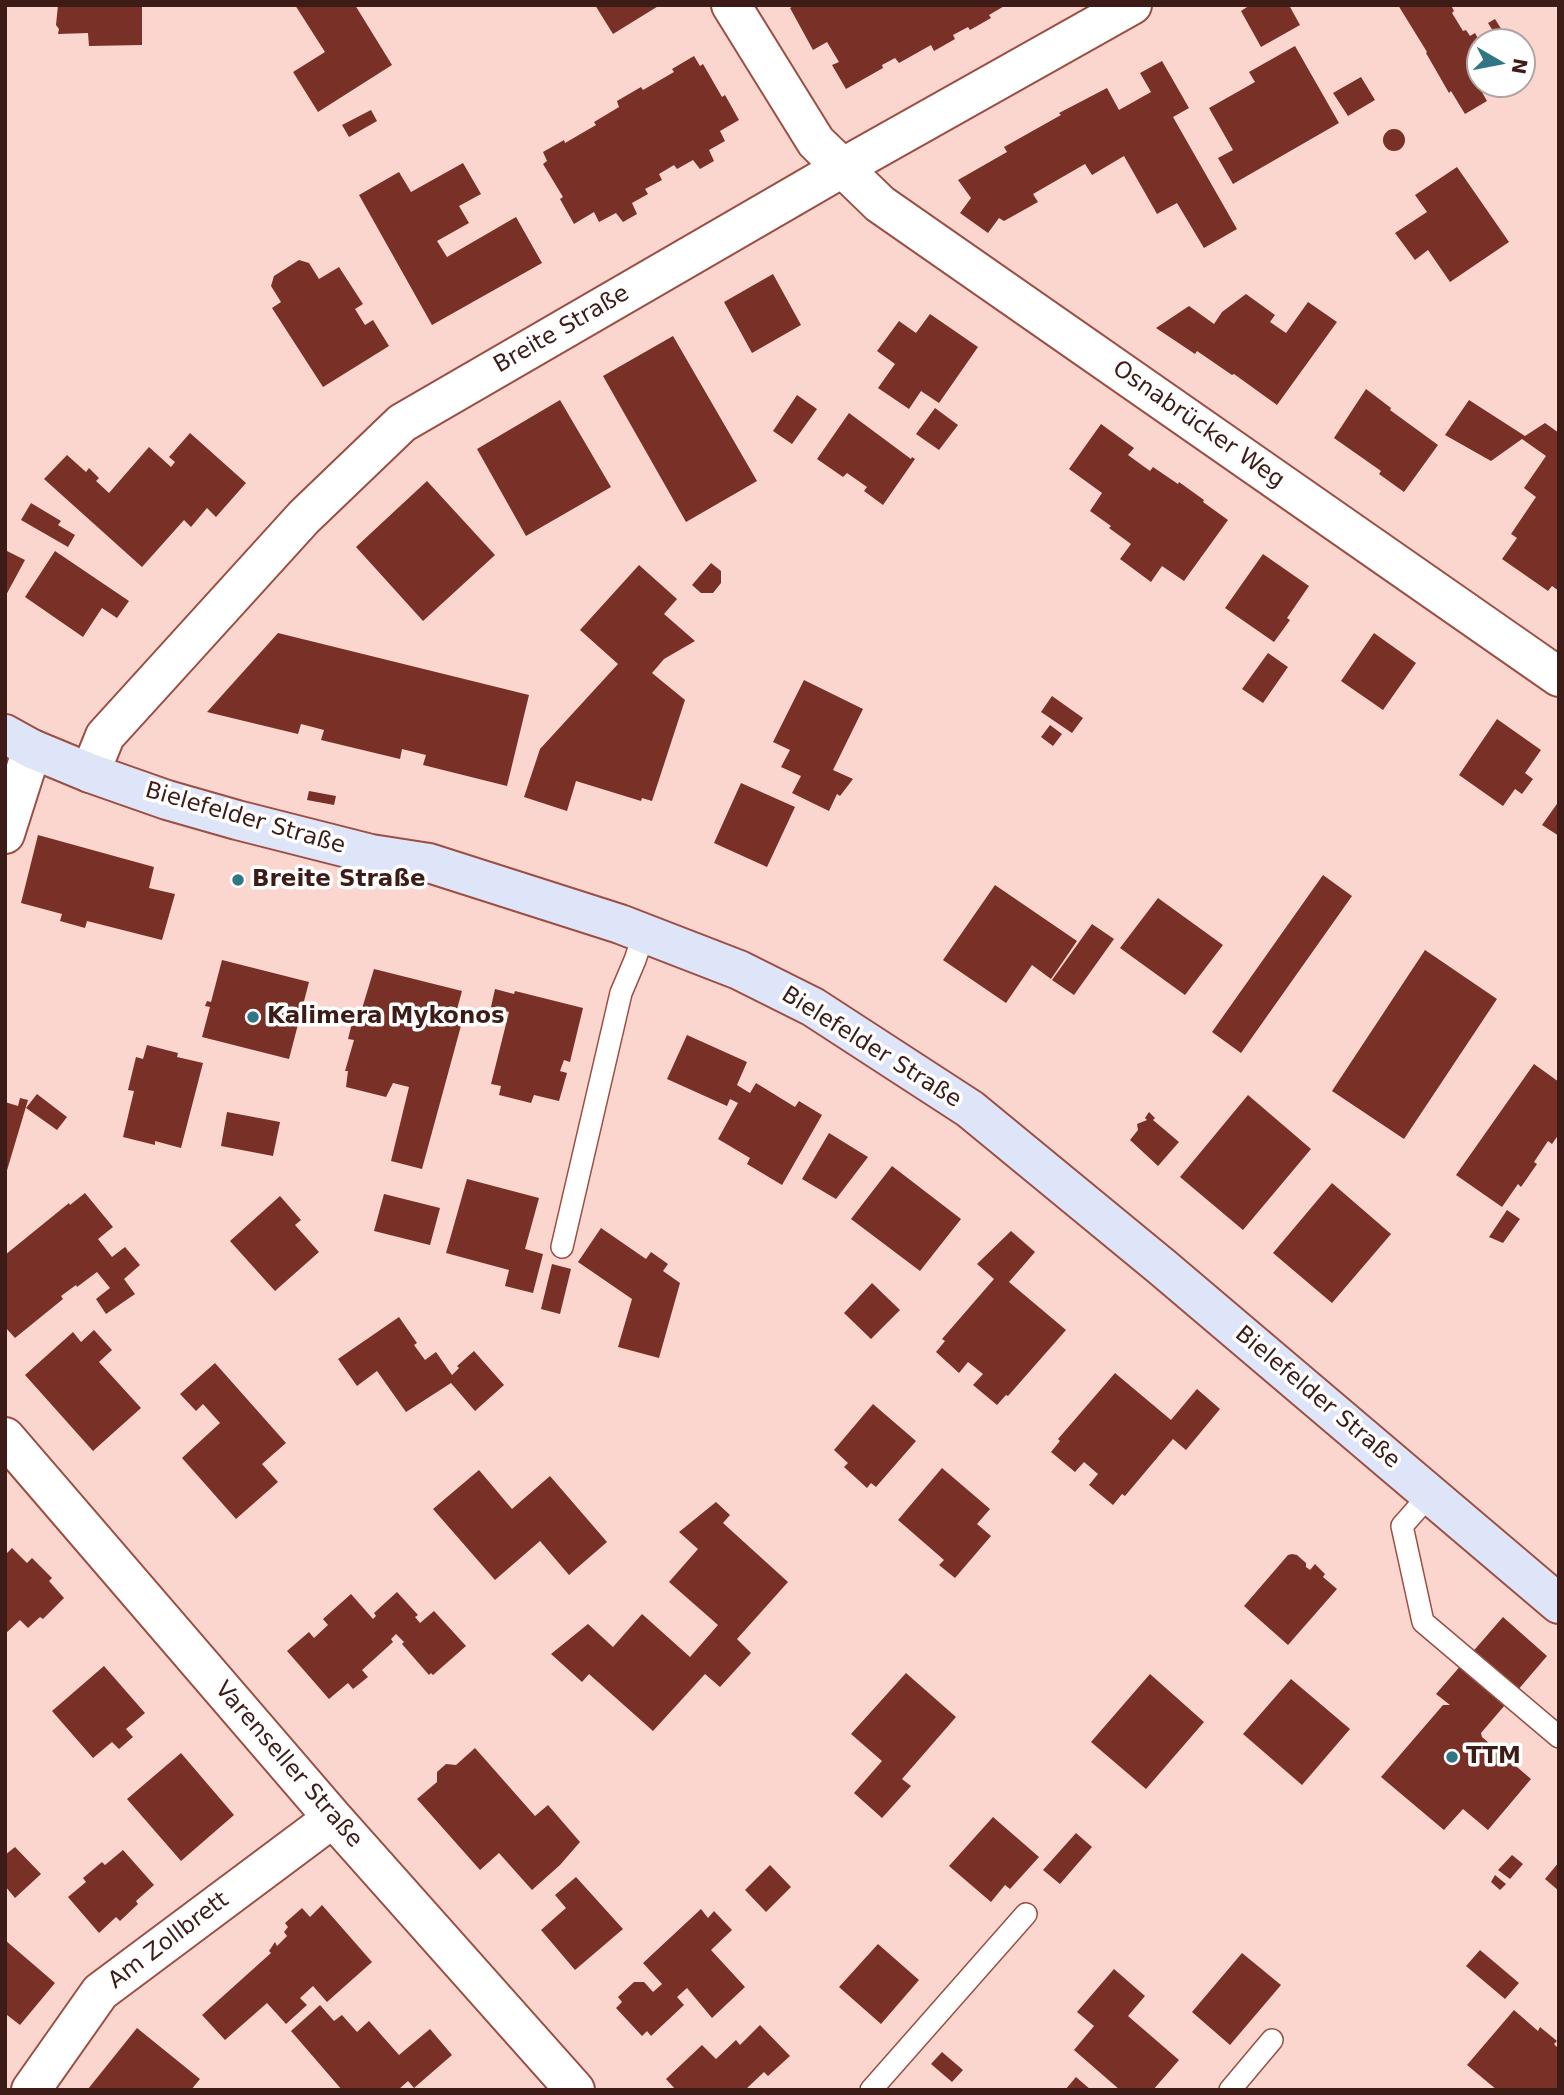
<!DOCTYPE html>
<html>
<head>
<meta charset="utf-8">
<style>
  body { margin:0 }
  #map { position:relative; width:1564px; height:2095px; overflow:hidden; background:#fad6cf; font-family:"DejaVu Sans",sans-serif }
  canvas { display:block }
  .frame { position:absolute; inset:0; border:7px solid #3d1c17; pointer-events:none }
  .north { position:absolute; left:1466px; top:28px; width:70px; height:70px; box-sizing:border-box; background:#fff; border:2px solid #b1a4a2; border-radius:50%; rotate:100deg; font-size:19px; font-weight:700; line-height:28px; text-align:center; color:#3d1c17 }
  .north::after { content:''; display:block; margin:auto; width:24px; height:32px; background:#307783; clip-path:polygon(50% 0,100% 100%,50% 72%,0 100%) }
</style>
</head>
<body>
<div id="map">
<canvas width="1564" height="2095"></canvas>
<div class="frame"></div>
<div class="north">N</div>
</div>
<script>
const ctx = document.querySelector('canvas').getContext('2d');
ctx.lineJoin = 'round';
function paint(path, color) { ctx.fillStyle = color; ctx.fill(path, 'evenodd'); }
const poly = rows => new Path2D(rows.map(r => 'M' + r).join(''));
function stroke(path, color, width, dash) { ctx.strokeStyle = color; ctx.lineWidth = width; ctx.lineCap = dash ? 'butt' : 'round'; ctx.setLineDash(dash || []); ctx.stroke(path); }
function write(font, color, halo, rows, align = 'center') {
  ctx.font = font + ' "DejaVu Sans",sans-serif'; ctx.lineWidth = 7; ctx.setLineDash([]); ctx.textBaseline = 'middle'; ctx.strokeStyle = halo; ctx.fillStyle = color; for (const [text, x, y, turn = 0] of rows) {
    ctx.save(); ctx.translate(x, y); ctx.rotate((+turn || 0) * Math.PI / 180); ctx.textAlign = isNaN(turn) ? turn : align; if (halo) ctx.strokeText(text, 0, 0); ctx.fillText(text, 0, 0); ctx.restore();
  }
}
paint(poly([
  [58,5,142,5,142,45,89,46,88,33,58,34,59,29,56,25],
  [295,5,355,5,392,65,318,112,293,72,325,52],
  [595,5,660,5,613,34],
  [795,5,865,7,1006,5,989,15,991,18,970,30,968,27,953,35,955,39,934,51,931,45,899,63,895,58,882,65,883,68,846,89,832,65,839,62,827,42,813,50,790,8],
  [1250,5,1289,5,1300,25,1261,47,1241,11],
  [1398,5,1451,5,1454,11,1452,13,1463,31,1466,30,1470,36,1475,33,1480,42,1480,77,1474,78,1487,101,1465,114,1451,91,1449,93,1426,53,1427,52],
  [1495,19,1505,35,1509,42,1493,42,1498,39,1488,23],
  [1295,46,1339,123,1233,184,1218,158,1233,150,1209,108,1255,82,1249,72],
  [694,56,700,66,703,64,722,97,725,95,739,120,720,131,725,141,709,150,714,161,700,169,693,160,677,169,674,165,659,174,662,180,645,189,648,194,632,203,637,214,623,222,616,213,599,222,594,212,574,224,560,199,563,197,543,164,547,161,543,152,564,140,565,143,596,125,594,122,619,107,617,101,641,87,643,90,674,72,672,69],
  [1162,61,1189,108,1173,117,1237,229,1204,248,1177,203,1157,214,1124,156,1092,175,1085,164,1033,194,1038,202,1004,221,999,218,988,233,960,213,971,198,958,180,1007,152,1004,147,1061,115,1059,113,1107,88,1119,110,1151,92,1140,73],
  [1361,77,1375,100,1348,116,1333,93],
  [371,110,377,121,349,137,342,125],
  '1383 140a11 11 0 1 1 22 0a11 11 0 1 1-22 0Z',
  [463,163,481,194,459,206,469,223,437,241,447,257,516,217,542,263,432,325,359,195,399,172,411,192],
  [1457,167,1509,242,1450,282,1428,250,1415,260,1395,233,1427,212,1415,195],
  [299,260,309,263,319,279,339,267,363,304,355,309,365,325,373,320,389,346,323,387,272,308,281,302,271,286,274,276],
  [773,274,801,325,752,353,724,302],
  [1246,294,1275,315,1270,322,1286,333,1308,302,1337,322,1277,405,1234,374,1232,375,1197,351,1195,354,1156,328,1189,306,1214,324,1222,312],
  [930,314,978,347,939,403,921,391,909,409,878,388,895,364,877,351,899,321,916,333],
  [673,336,757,481,686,522,603,376],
  [1366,389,1391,408,1390,410,1438,445,1404,492,1379,474,1381,471,1334,438],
  [797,395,817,409,792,444,773,431],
  [560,400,611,487,526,536,477,449],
  [1469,400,1525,436,1545,423,1559,433,1559,591,1552,586,1548,591,1502,559,1517,538,1511,534,1536,497,1524,488,1546,456,1522,439,1491,461,1445,435],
  [935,408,958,425,939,450,916,434],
  [849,413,911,459,912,457,915,459,883,505,864,491,867,487,847,473,843,477,817,459],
  [1101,424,1134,448,1128,455,1150,471,1153,467,1178,484,1179,482,1204,500,1203,502,1228,520,1184,581,1162,566,1151,582,1120,559,1131,544,1109,528,1111,526,1090,511,1102,493,1069,469],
  [190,433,246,483,216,517,207,508,191,527,184,520,142,567,44,479,67,455,86,472,89,468,99,478,96,481,109,493,149,447,171,467,175,462,169,457],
  [427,481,495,555,423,621,356,547],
  [31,503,61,521,58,525,75,535,68,547,21,520],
  [5,550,25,560,5,597],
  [55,551,129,601,117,618,102,608,83,637,25,597],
  [1263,554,1309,586,1287,618,1290,620,1274,642,1225,608],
  [711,563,721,571,721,583,713,593,701,593,692,585],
  [639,565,677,599,664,614,695,641,664,659,652,673,685,700,652,801,642,798,641,801,576,781,567,811,524,797,540,749,618,664,580,630],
  [278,633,529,695,507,786,423,765,426,755,402,749,400,759,321,740,324,730,301,724,298,734,207,712],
  [1374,633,1416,663,1383,710,1341,681],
  [1268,653,1288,667,1263,703,1242,689],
  [804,680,863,709,833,770,853,779,840,796,837,794,829,811,792,793,801,776,781,767,790,750,773,742],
  [1052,696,1083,718,1072,733,1041,712],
  [1497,719,1541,750,1525,773,1533,779,1522,794,1515,789,1503,806,1459,775],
  [1050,725,1062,734,1053,746,1041,737],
  [741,783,795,807,767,867,714,843],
  [309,791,336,796,334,805,307,800],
  [1559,801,1559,836,1542,825],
  [38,835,154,867,149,888,175,894,162,940,87,921,85,928,60,921,62,914,21,903],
  [1323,875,1352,896,1241,1053,1212,1032],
  [995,885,1077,941,1051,979,1032,965,1006,1003,943,960],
  [1158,898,1223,945,1185,995,1120,948],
  [1092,924,1114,939,1074,995,1052,980],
  [1425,950,1497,999,1404,1139,1332,1091],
  [222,960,309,982,289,1059,202,1037,210,1007,205,1006,207,1001,211,1002],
  [374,969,462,991,454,1020,462,1022,422,1169,391,1161,409,1087,393,1083,386,1097,346,1087,348,1071,345,1071,354,1040,348,1039,355,1011,361,1012],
  [495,989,514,994,515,991,583,1008,570,1062,564,1060,560,1071,567,1073,559,1101,534,1095,531,1103,499,1095,501,1086,491,1084,509,1012,491,1007],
  [687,1035,747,1062,737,1085,745,1090,750,1093,756,1083,795,1107,799,1101,822,1115,782,1185,747,1164,750,1158,718,1139,738,1103,730,1099,727,1106,667,1079],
  [147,1045,178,1053,177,1057,203,1063,181,1148,155,1141,155,1145,123,1137,134,1091,128,1090,136,1057,143,1059],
  [1534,1064,1559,1082,1559,1134,1552,1144,1548,1141,1534,1162,1537,1164,1521,1187,1518,1184,1502,1207,1456,1175],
  [37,1094,67,1117,57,1130,26,1108],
  [1248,1095,1311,1149,1243,1230,1180,1177],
  [20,1098,28,1100,5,1177,5,1102,18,1106],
  [227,1112,280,1122,273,1156,221,1146],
  [1149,1112,1155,1118,1153,1120,1179,1142,1158,1166,1130,1140,1138,1130,1137,1124,1147,1120,1145,1118],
  [829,1133,868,1157,836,1199,802,1179],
  [892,1166,961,1219,920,1271,851,1219],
  [467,1179,539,1198,525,1249,543,1254,533,1293,505,1286,509,1270,446,1253],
  [1332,1183,1391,1234,1332,1303,1273,1253],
  [85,1193,113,1227,98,1239,112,1257,125,1247,140,1265,124,1279,135,1294,106,1314,96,1299,110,1288,97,1272,77,1287,76,1285,61,1296,63,1299,15,1338,5,1327,5,1255,69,1203,70,1205],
  [384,1194,440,1208,430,1245,374,1231],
  [280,1196,301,1220,295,1225,319,1252,275,1291,230,1241],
  [1507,1210,1520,1219,1503,1243,1489,1237],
  [601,1228,646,1259,651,1252,668,1264,663,1271,680,1283,659,1358,618,1347,632,1299,578,1262],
  [1011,1231,1035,1252,1009,1282,1066,1330,1008,1396,1006,1395,997,1405,973,1385,983,1374,968,1362,959,1373,936,1352,945,1341,942,1339,994,1279,977,1264],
  [552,1264,571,1269,560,1314,541,1309],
  [872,1283,900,1310,871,1339,844,1313],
  [399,1317,417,1343,414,1345,425,1360,436,1352,452,1375,459,1368,457,1366,474,1351,504,1385,475,1411,451,1383,406,1412,377,1371,357,1386,338,1359],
  [94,1330,112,1350,99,1362,141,1408,93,1451,25,1375,73,1332,81,1342],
  [215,1363,286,1443,262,1464,278,1482,236,1519,182,1458,220,1423,203,1404,196,1411,180,1394],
  [1115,1373,1171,1420,1197,1389,1220,1409,1186,1450,1173,1439,1125,1496,1122,1494,1113,1505,1089,1485,1098,1474,1084,1462,1075,1472,1051,1452,1060,1441,1058,1439],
  [873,1404,916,1441,876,1487,871,1483,867,1488,844,1467,848,1463,834,1450],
  [942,1468,990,1509,977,1524,991,1536,955,1578,939,1565,944,1560,898,1520],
  [479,1470,512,1509,550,1476,607,1542,569,1575,540,1541,495,1580,433,1509],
  [716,1502,730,1515,723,1523,788,1582,737,1639,751,1653,720,1687,705,1674,653,1731,589,1674,582,1682,551,1654,588,1624,613,1647,642,1614,690,1657,718,1625,669,1582,698,1549,679,1532],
  [12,1548,27,1563,32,1558,52,1578,49,1581,64,1598,43,1619,40,1617,28,1628,20,1620,5,1634,5,1551,7,1553],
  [1292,1554,1297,1555,1306,1563,1306,1567,1310,1570,1315,1564,1325,1574,1323,1577,1337,1589,1288,1645,1244,1606,1288,1555],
  [397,1592,418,1615,415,1617,420,1623,434,1611,466,1646,433,1675,431,1673,429,1675,402,1644,404,1642,396,1634,391,1639,393,1642,362,1670,368,1677,353,1689,348,1683,329,1699,287,1651,309,1632,314,1638,328,1625,323,1619,351,1594,373,1619,376,1616,374,1613],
  [1503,1617,1547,1656,1481,1733,1482,1737,1531,1779,1488,1830,1463,1809,1444,1830,1381,1777,1443,1705,1450,1705,1436,1694],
  [104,1666,145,1713,126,1729,133,1737,119,1749,112,1742,93,1758,52,1711],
  [906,1673,956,1717,902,1779,911,1786,882,1818,854,1793,882,1761,851,1734],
  [1150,1674,1204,1722,1146,1789,1091,1742],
  [1291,1679,1350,1729,1302,1785,1243,1734],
  [475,1748,535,1816,548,1805,580,1842,560,1865,532,1890,499,1853,480,1870,417,1799,437,1782,437,1772,446,1764,456,1765],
  [181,1753,234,1815,181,1861,127,1799],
  [993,1817,1039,1857,1010,1889,1005,1885,991,1902,949,1866],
  [1076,1833,1092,1847,1060,1884,1043,1870],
  [15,1847,41,1874,15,1898,5,1886,5,1855],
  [123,1850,154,1885,136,1901,138,1904,120,1921,116,1917,99,1933,68,1897,86,1882,83,1878,102,1862,105,1865],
  [1512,1855,1523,1864,1510,1879,1498,1870],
  [1559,1862,1559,1891,1545,1879],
  [770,1865,791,1887,766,1912,745,1890],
  [1495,1875,1506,1884,1500,1890,1491,1882],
  [576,1877,623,1929,575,1970,541,1930,566,1908,555,1895],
  [322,1905,372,1962,327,2002,313,1986,300,1998,307,2005,286,2024,267,2003,225,2040,202,2015,271,1953,269,1951,275,1942,277,1946,287,1936,284,1932,288,1927,285,1923,302,1908,310,1917],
  [701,1909,708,1918,714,1911,732,1930,711,1950,745,1987,712,2018,687,1988,677,1997,684,2005,651,2036,647,2031,642,2036,616,2008,622,2002,618,1997,634,1982,644,1982,653,1992,662,1984,643,1963],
  [5,1940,55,1983,20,2025,7,2015,5,2017],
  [878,1944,919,1980,881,2024,839,1987],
  [1480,1950,1519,1983,1505,1999,1466,1966],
  [1242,1953,1281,1985,1230,2045,1192,2012],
  [1114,1969,1145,1996,1128,2016,1179,2060,1153,2090,1120,2090,1074,2050,1094,2026,1077,2012],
  [320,2005,334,2021,342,2015,357,2032,369,2021,399,2055,430,2029,452,2055,414,2088,408,2081,398,2090,342,2090,291,2031],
  [1514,2010,1538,2031,1540,2027,1557,2041,1554,2044,1559,2049,1559,2087,1557,2090,1497,2090,1467,2065],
  [760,2025,790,2056,768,2076,764,2072,745,2090,676,2090,666,2079,702,2045,716,2059,736,2040,740,2045],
  [137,2028,200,2079,191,2090,88,2089],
  [942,2052,963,2070,952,2082,931,2064],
  [1076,2077,1091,2090,1065,2090]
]), '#793026');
const lane = poly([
  [562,1247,621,993,635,960,644,933],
  [1431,1493,1402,1526,1423,1622,1559,1737],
  [871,2090,1026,1914],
  [1230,2090,1272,2040]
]);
const street = poly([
  [731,5,816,142,880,204,1559,677],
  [90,773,105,736,304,517,402,423,842,168,1132,5],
  [5,834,32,749],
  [5,1437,333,1818,575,2090],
  [31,2090,100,1992,333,1818]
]);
const secondary = poly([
  [5,734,32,749,90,773,167,800,237,820,371,854,429,863,620,924,739,970,813,1007,970,1109,1162,1267,1559,1604]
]);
stroke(lane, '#9b4e42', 24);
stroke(street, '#9b4e42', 42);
stroke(secondary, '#9b4e42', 42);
stroke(lane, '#fff', 21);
stroke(street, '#fff', 38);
stroke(secondary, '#dee5f9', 38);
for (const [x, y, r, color] of [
  [238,880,7,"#307783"],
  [253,1017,7,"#307783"],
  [1452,1757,7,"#307783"]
]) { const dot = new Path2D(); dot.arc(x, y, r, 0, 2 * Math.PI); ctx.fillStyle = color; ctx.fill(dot); stroke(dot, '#fff', 2.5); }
write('23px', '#3d1c17', '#fff', [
  ["Breite Straße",562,330,-30],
  ["Osnabrücker Weg",1198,425,35],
  ["Bielefelder Straße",245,819,16],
  ["Bielefelder Straße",871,1048,32],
  ["Bielefelder Straße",1317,1398,40],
  ["Varenseller Straße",288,1765,49],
  ["Am Zollbrett",169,1941,-37]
]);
write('bold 23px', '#3d1c17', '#fff', [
  ["Breite Straße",252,880],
  ["Kalimera Mykonos",267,1017],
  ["TTM",1466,1757]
], 'left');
</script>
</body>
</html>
